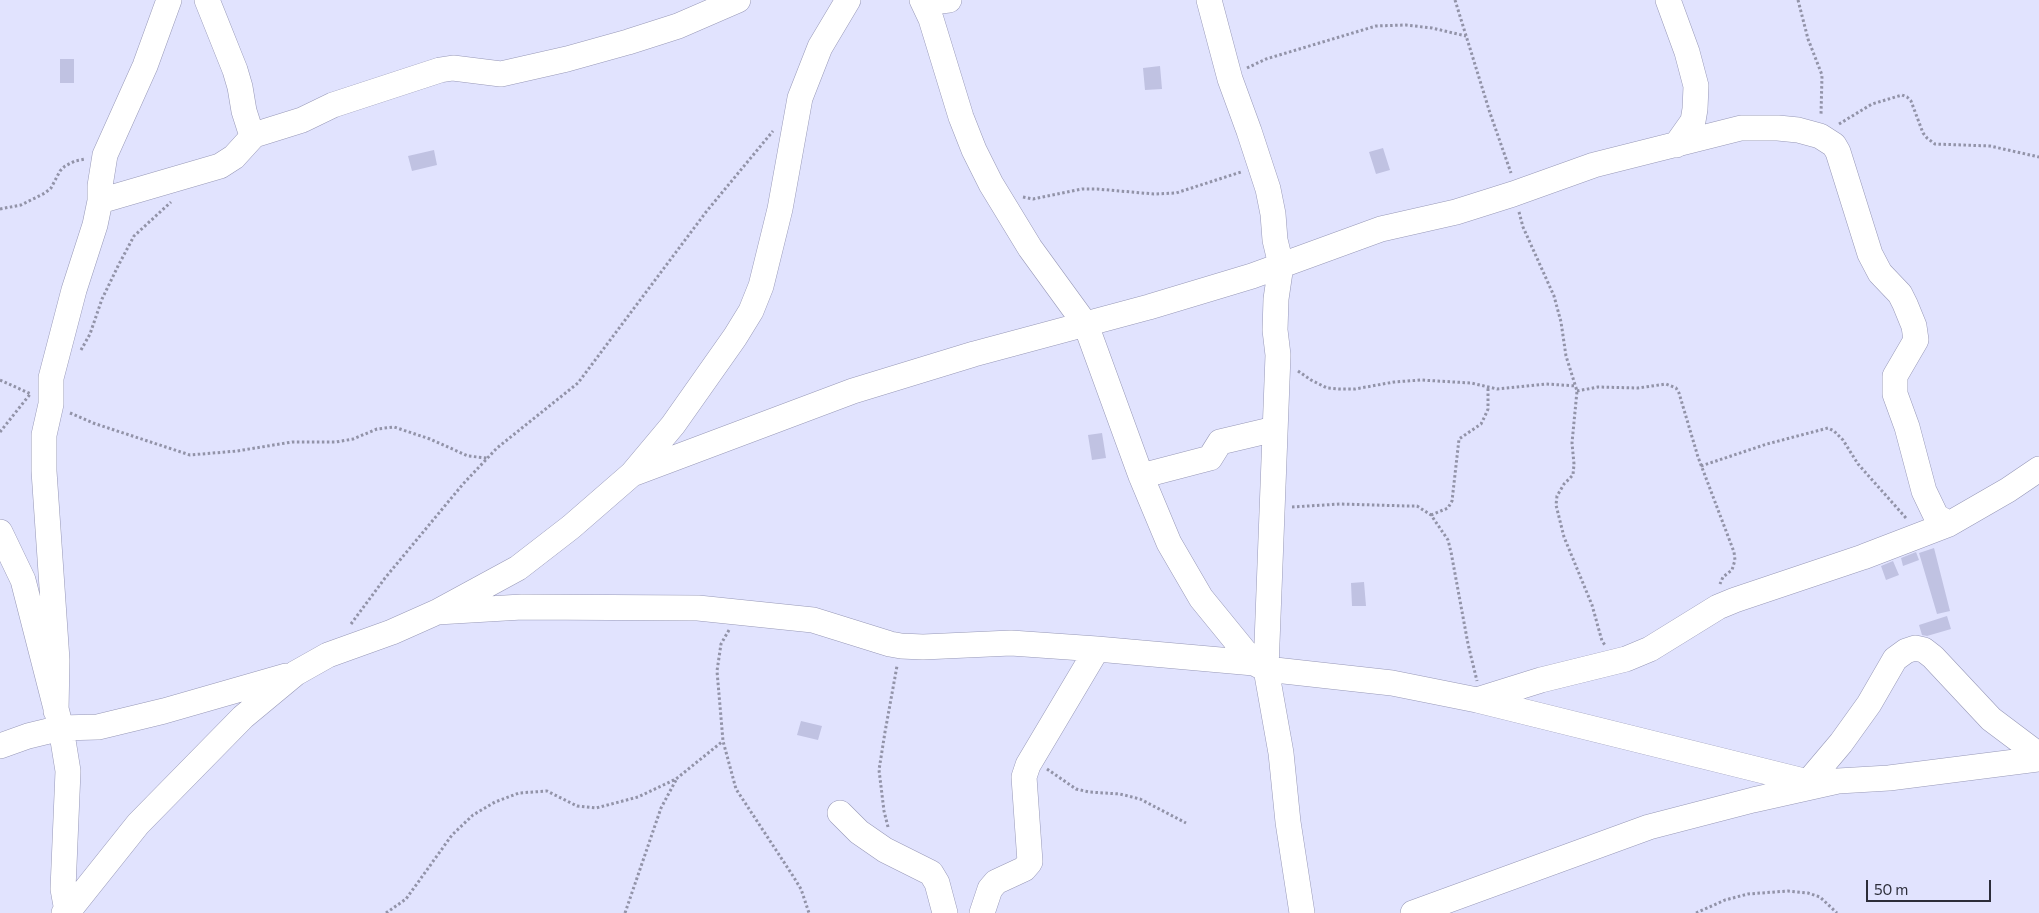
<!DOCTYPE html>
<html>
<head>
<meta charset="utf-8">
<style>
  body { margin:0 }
  #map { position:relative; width:2039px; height:913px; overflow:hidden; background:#e1e3fe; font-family:Commissioner,sans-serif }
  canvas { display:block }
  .scale { position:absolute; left:1866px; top:880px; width:125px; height:22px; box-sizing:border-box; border:2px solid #2c2d39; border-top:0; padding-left:6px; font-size:15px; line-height:18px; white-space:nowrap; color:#2c2d39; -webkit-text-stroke:4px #e1e3fe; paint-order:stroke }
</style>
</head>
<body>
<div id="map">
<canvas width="2039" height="913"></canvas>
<div class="scale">50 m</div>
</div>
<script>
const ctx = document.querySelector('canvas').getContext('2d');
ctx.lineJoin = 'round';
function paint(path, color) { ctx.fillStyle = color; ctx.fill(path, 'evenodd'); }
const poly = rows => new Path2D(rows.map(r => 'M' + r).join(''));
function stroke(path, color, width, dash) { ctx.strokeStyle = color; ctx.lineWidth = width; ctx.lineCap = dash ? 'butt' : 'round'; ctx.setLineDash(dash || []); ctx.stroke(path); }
paint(poly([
  [60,59,74,59,74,83,60,83],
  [1160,66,1162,89,1145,90,1143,68],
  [1383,148,1390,170,1376,174,1369,152],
  [434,150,437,165,412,171,408,156],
  [1102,433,1106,458,1092,460,1088,435],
  [1934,548,1950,611,1937,614,1919,553],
  [1916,552,1919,560,1903,566,1901,558],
  [1893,561,1899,575,1886,580,1881,566],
  [1364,582,1366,606,1352,606,1351,583],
  [1947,616,1951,629,1927,636,1922,635,1919,625],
  [801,721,822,726,818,740,797,735]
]), '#c0c2e2');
const minor = poly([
  [207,0,235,70,240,87,244,111,252,136],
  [922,0,931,19,961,117,974,150,991,184,1030,248,1086,325,1141,476,1169,543,1201,598,1254,663],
  [1209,0,1230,79,1249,131,1268,189,1273,214,1275,240,1281,265,1276,299,1275,330,1278,355,1266,669,1281,753,1288,822,1302,913],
  [1668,0,1687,52,1696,86,1695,109,1693,121,1676,145],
  [924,3,949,0],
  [100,201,220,166,234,157,254,135,302,120,333,105,440,70,453,68,501,74,567,59,628,42,678,26,738,0],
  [632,474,853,391,974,354,1149,307,1252,276,1381,229,1456,212,1513,194,1594,165,1741,128,1778,128,1798,130,1820,136,1834,145,1838,152,1870,254,1880,273,1900,294,1905,304,1914,326,1916,340,1895,376,1895,394,1907,427,1924,491,1936,516,1949,524],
  [1141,476,1210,458,1220,442,1275,429],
  [0,532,23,580,61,728,68,771,63,889,67,911,64,913],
  [437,612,522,607,698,608,813,620,890,644,901,646,923,647,1011,643,1097,649,1254,663,1266,669,1392,683,1477,700,1808,782,1838,781],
  [1477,700,1541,680,1626,659,1650,649,1718,607,1735,600,1863,557,1949,524,2008,490,2039,469],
  [56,711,57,660,44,471,44,435,51,404,51,378,74,290,95,225,100,201,100,186,105,155,145,66,169,0],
  [0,746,28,736,61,728,98,727,164,711,286,676],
  [1808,782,1841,743,1869,704,1895,659,1906,651,1915,648,1924,650,1933,657,1991,719,2039,755],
  [840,813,859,832,885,850,931,873,937,883,945,913],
  [67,913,138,824,243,717,296,673,328,655,392,632,437,612,518,568,571,527,632,474,673,425,735,337,751,311,761,286,780,209,800,98,820,47,848,0],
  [982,913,990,889,996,882,1024,869,1030,862,1024,777,1028,765,1097,649],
  [1413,913,1649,827,1753,800,1838,781,1889,778,2039,759]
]);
stroke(minor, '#9798b7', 26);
stroke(poly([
  [1455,0,1490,113,1511,173],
  [1798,0,1808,39,1822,75,1821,115],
  [1247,68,1266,59,1376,26,1406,25,1432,28,1466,36],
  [1839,124,1872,104,1902,95,1907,97,1911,101,1923,133,1927,138,1935,144,1990,146,2039,157],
  [1023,197,1033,199,1082,189,1097,189,1154,194,1176,193,1241,172],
  [0,209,21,205,45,193,51,188,60,171,65,166,75,161,85,159],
  [1519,212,1523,227,1554,296,1561,322,1566,356,1577,391,1572,443,1574,464,1573,475,1564,484,1557,496,1556,505,1564,537,1592,605,1602,641,1605,645],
  [81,350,90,334,102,299,118,266,134,236,171,202],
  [1298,371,1311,380,1327,388,1339,389,1355,389,1394,382,1421,380,1471,383,1497,389,1546,384,1576,386],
  [0,380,31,394],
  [1577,391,1598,387,1638,388,1666,384,1676,388,1679,393,1698,457,1734,552,1735,560,1732,570,1723,577,1720,584],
  [70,413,93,423,190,455,237,451,292,442,336,442,353,439,377,429,394,427,430,439,468,456,487,458],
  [0,432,31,393],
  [1701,466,1767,444,1828,428,1834,431,1843,440,1858,464,1906,518],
  [1292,507,1340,504,1408,506,1417,506,1431,515,1448,540,1451,552,1468,644,1477,681],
  [1431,515,1448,508,1452,501,1459,439,1481,424,1485,416,1488,409,1488,388],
  [351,624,385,578,463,484,497,448,578,383,706,212,773,131],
  [729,630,721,644,717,671,723,741,736,789,793,876,801,889,809,913],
  [1047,769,1076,789,1089,792,1120,794,1140,799,1186,823],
  [888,827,884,811,879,770,885,732,897,666],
  [386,913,406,899,452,835,473,815,495,802,519,793,547,791,577,806,596,808,638,797,676,779,723,741],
  [625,913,661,808,676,780],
  [1696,913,1725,900,1748,894,1788,891,1808,893,1820,897,1837,913]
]), '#9293a8', 3, [2.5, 2.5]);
stroke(minor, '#fff', 25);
</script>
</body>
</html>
